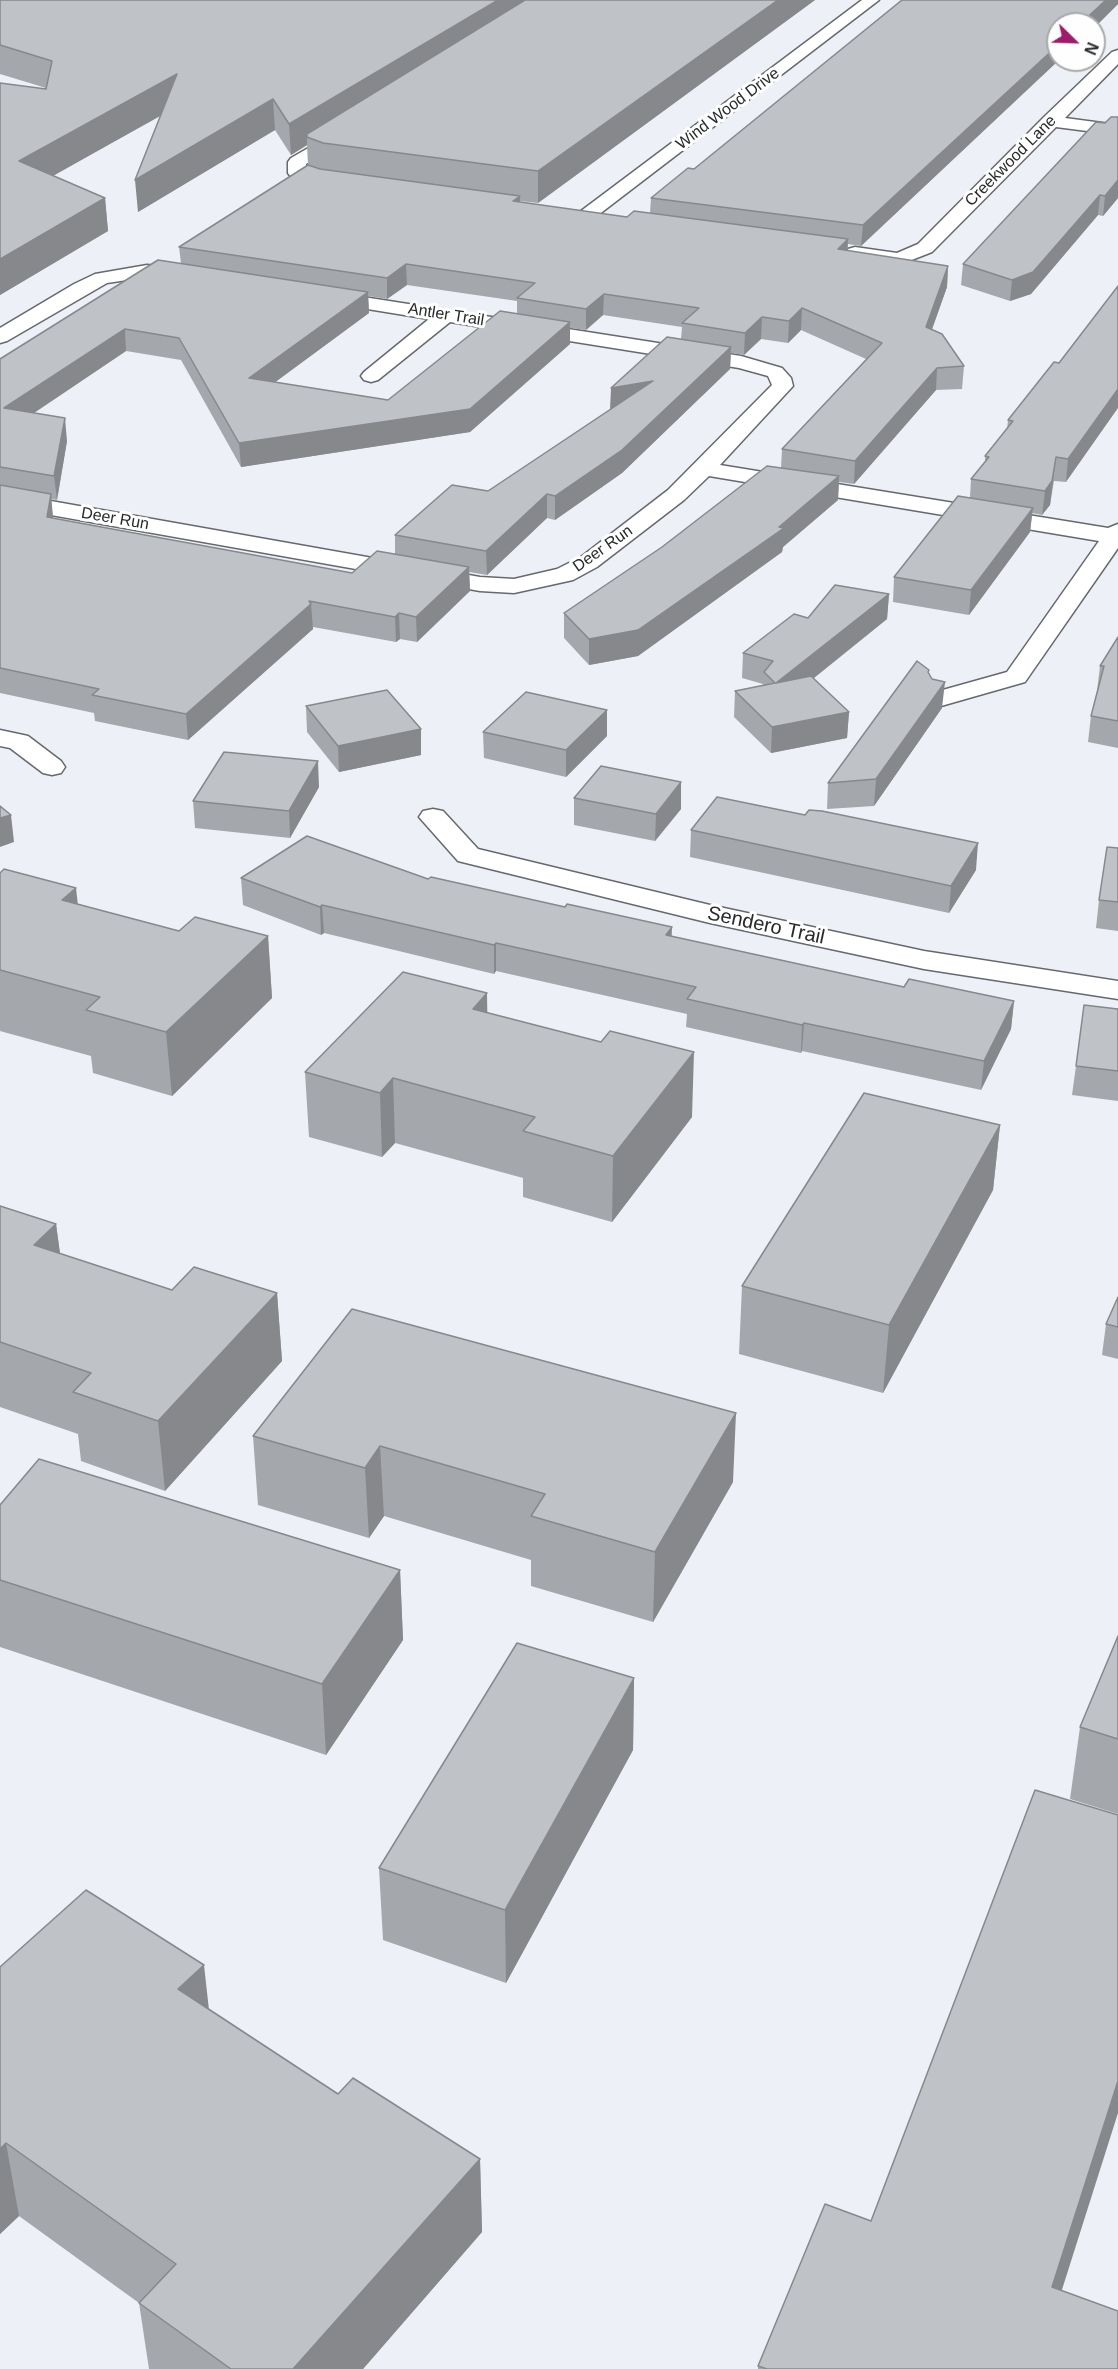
<!DOCTYPE html>
<html>
<head>
<meta charset="utf-8">
<style>
  body { margin:0 }
  #map { position:relative; width:1118px; height:2369px; overflow:hidden; background:#edf1f7; font-family:Helvetica,sans-serif }
  canvas { display:block }
  .north { position:absolute; left:1046px; top:12px; width:60px; height:60px; box-sizing:border-box; background:#fefefe; border:2px solid #a8a9aa; border-radius:50%; rotate:113deg; font-size:16px; font-weight:700; line-height:24px; text-align:center; color:#27292b }
  .north::after { content:''; display:block; margin:auto; width:21px; height:27px; background:#9f1b6b; clip-path:polygon(50% 0,100% 100%,50% 72%,0 100%) }
</style>
</head>
<body>
<div id="map">
<canvas width="1118" height="2369"></canvas>
<div class="north">N</div>
</div>
<script>
const ctx = document.querySelector('canvas').getContext('2d');
ctx.lineJoin = 'round';
const poly = rows => new Path2D(rows.map(r => 'M' + r).join(''));
function stroke(path, color, width, dash) { ctx.strokeStyle = color; ctx.lineWidth = width; ctx.lineCap = dash ? 'butt' : 'round'; ctx.setLineDash(dash || []); ctx.stroke(path); }
function paint(path, color) { ctx.fillStyle = color; ctx.fill(path, 'evenodd'); }
function write(font, color, halo, rows, align = 'center') {
  ctx.font = font + ' Helvetica,sans-serif'; ctx.lineWidth = 6; ctx.setLineDash([]); ctx.textBaseline = 'middle'; ctx.strokeStyle = halo; ctx.fillStyle = color; for (const [text, x, y, turn = 0] of rows) {
    ctx.save(); ctx.translate(x, y); ctx.rotate((+turn || 0) * Math.PI / 180); ctx.textAlign = isNaN(turn) ? turn : align; if (halo) ctx.strokeText(text, 0, 0); ctx.fillText(text, 0, 0); ctx.restore();
  }
}
const minor = poly([
  [862,0,879,0,589,222,577,222,574,218,577,214,862,0],
  [1118,50,1118,64,1065,118,1118,125,1118,135,1056,127,932,252,899,265,848,257,846,253,848,249,855,247,897,253,918,244,1044,117,1112,52,1118,50],
  [345,127,351,128,353,132,351,136,306,164,306,170,324,177,346,180,349,184,346,188,321,187,291,177,288,173,288,162,291,158,345,127],
  [147,265,185,269,192,271,195,275,192,279,185,281,147,277,107,283,7,341,0,343,0,328,74,284,95,274,147,265],
  [325,291,741,356,782,368,791,378,793,386,720,465,1108,528,1118,524,1118,548,1025,682,941,706,932,703,928,698,932,693,1007,672,1099,541,709,476,684,500,597,567,573,580,514,593,480,591,0,506,0,492,480,577,514,579,557,569,581,557,668,490,772,385,768,376,739,368,450,322,378,380,371,382,364,380,361,376,364,372,429,319,318,301,315,297,318,293,325,291],
  [0,730,28,736,61,761,65,767,61,773,52,775,43,773,10,748,0,746,0,730],
  [433,809,443,811,478,849,710,905,924,951,1118,981,1118,999,924,969,710,923,458,861,419,817,423,811,433,809]
]);
stroke(minor, '#65696e', 3);
paint(minor, '#fff');
paint(poly([
  [0,0,815,0,538,203,520,201,520,202,627,217,650,213,651,198,694,169,1118,0,1118,4,1094,28,1058,60,1059,60,861,246,848,244,847,251,948,266,947,287,932,329,964,366,962,389,936,390,854,484,839,482,838,500,783,547,782,552,638,656,589,665,564,638,564,613,781,468,782,449,866,359,801,330,788,343,761,339,744,355,731,353,730,369,622,473,555,520,547,518,487,575,469,572,470,591,417,642,400,639,396,642,313,627,313,629,188,740,95,721,94,713,0,693,0,359,181,263,179,247,308,166,307,145,291,155,275,130,138,212,161,115,53,176,105,198,108,231,0,295,46,88,0,74],
  [407,285,517,301,517,314,388,400,275,382,369,313,368,296,387,299],
  [603,315,682,327,681,339,610,409,488,491,395,535,395,554,352,573,53,518,51,499,57,500,67,441,34,413,126,351,181,360,241,467,470,432,570,344,570,328,586,330],
  [1118,117,1118,198,1103,216,1098,215,1031,294,1010,301,961,285,963,264,1105,123],
  [1118,286,1066,482,1054,481,1050,505,1042,515,1032,513,1030,532,969,615,893,602,894,577,970,497,971,479,985,462,985,456,1007,429,1008,420,1059,363],
  [889,594,887,619,813,679,849,712,847,738,771,753,734,717,735,691,763,685,763,684,742,678,743,653,808,618],
  [1118,637,1118,748,1088,742,1091,716,1097,691,1100,666],
  [929,670,929,674,942,708,874,806,827,809,828,783],
  [306,706,421,729,421,755,339,772,307,732],
  [483,732,607,736,566,777,484,758],
  [319,787,290,838,195,828,193,801],
  [574,798,681,809,655,841,574,825],
  [805,815,976,870,949,913,690,857,691,830],
  [1118,848,1118,931,1096,928,1099,900],
  [0,873,78,905,179,931,268,936,272,998,172,1096,93,1073,91,1056,0,1031],
  [241,878,428,879,672,937,904,987,1014,1001,1011,1029,981,1090,802,1051,801,1053,686,1027,687,1014,496,971,494,974,324,933,321,935,243,905],
  [1118,1009,1118,1101,1072,1095,1076,1066],
  [487,1012,692,1117,612,1222,523,1197,523,1178,395,1143,382,1157,309,1137,305,1072],
  [1000,1125,993,1190,883,1393,739,1354,742,1286],
  [0,1206,56,1224,60,1254,172,1290,277,1293,282,1361,165,1491,81,1461,78,1434,0,1407],
  [1118,1297,1118,1359,1102,1355,1106,1324],
  [352,1309,733,1482,653,1622,531,1586,531,1560,384,1516,369,1538,258,1505,253,1436],
  [0,1505,400,1570,403,1640,326,1755,0,1647],
  [1118,1636,1118,1814,1070,1799,1080,1727],
  [634,1678,633,1750,506,1983,383,1940,379,1868],
  [0,1967,209,2009,338,2094,480,2159,482,2232,363,2369,149,2369,139,2303,19,2216,0,2234],
  [1062,2290,1118,2369,758,2369,758,2366]
]), '#a4a8ac');
paint(poly([
  [498,0,545,0,307,137,307,145,291,155,289,124],
  [778,0,815,0,538,203,538,171],
  [1106,0,1118,0,1118,4,1094,28,1094,24,1080,24],
  [1058,45,1058,60,1059,60,861,246,863,225],
  [177,74,180,105,22,193,19,161],
  [273,99,275,130,138,212,135,180],
  [1118,180,1118,198,1103,216,1105,196],
  [1100,195,1098,215,1031,294,1010,301,1012,280],
  [520,196,520,216,513,201],
  [105,198,108,231,0,295,0,259],
  [848,239,847,260,838,249],
  [406,264,407,285,387,299,387,278],
  [948,266,947,287,925,349,926,327],
  [368,292,369,313,251,400,249,378],
  [604,294,603,315,586,330,586,309],
  [802,308,801,330,788,343,789,321],
  [762,317,761,339,744,355,745,333],
  [570,322,570,344,470,432,241,467,239,443,470,409],
  [125,329,126,351,7,431,4,408],
  [731,347,730,369,622,473,555,520,555,496],
  [937,368,936,390,854,484,855,461],
  [653,381,610,410,611,388],
  [1118,389,1118,408,1066,482,1068,459],
  [65,418,67,441,57,500,54,476],
  [1056,457,1050,505,1042,515,1045,491],
  [839,476,838,500,783,547,782,552,638,656,589,665,589,639,779,527],
  [51,494,53,518,47,517],
  [547,494,547,518,487,575,486,551],
  [1033,508,1030,532,969,615,971,590],
  [469,567,470,591,417,642,416,617],
  [889,594,887,619,775,709,776,683],
  [311,604,313,629,188,740,186,714],
  [399,613,400,639,396,642,395,617],
  [945,682,942,708,874,806,876,779],
  [607,710,607,736,566,777,566,750],
  [849,712,847,738,771,753,772,727],
  [421,729,421,755,339,772,338,746],
  [318,761,319,787,290,838,289,811],
  [681,782,681,809,655,841,656,814],
  [11,815,14,842,0,847,0,818],
  [978,843,976,870,949,913,951,886],
  [76,888,83,949,62,900],
  [322,905,324,933,321,935,320,907],
  [672,927,671,955,666,935],
  [268,936,272,998,172,1096,166,1032],
  [496,943,496,971,494,974,494,945],
  [487,993,488,1057,473,1009],
  [1014,1001,1011,1029,981,1090,984,1061],
  [804,1023,802,1051,801,1053,802,1025],
  [694,1052,692,1117,612,1222,613,1156],
  [393,1078,395,1143,382,1157,380,1093],
  [1000,1125,993,1190,883,1393,889,1325],
  [56,1224,65,1290,34,1245],
  [277,1293,282,1361,165,1491,158,1421],
  [736,1413,733,1482,653,1622,655,1552],
  [380,1446,384,1516,369,1538,365,1468],
  [400,1570,403,1640,326,1755,322,1684],
  [634,1678,633,1750,506,1983,505,1910],
  [204,1965,212,2037,178,1989],
  [1118,2081,1118,2113,1040,2359,1052,2287],
  [6,2143,19,2216,0,2234,0,2149],
  [480,2159,482,2232,363,2369,293,2369]
]), '#86888c');
const building = poly([
  [0,0,498,0,289,124,273,99,135,180,177,74,19,161,105,198,0,259,0,83,46,89,52,61,0,45,0,0],
  [525,0,778,0,538,171,323,143,307,137,307,134,525,0],
  [902,0,1106,0,1080,24,1058,24,1058,45,863,225,651,198,688,168,694,169,902,0],
  [1111,117,1118,117,1118,180,1105,196,1100,195,1033,272,1012,280,963,264,1096,122,1105,123,1111,117],
  [308,165,320,169,520,196,513,201,627,217,634,211,848,239,838,249,948,266,926,327,942,334,964,366,937,368,855,461,782,449,882,343,802,308,789,321,762,317,745,333,682,323,699,308,604,294,586,309,517,298,535,283,406,264,387,278,179,247,308,165],
  [158,260,368,292,249,378,388,400,500,311,570,322,470,409,239,443,179,338,125,329,4,408,65,418,54,476,0,467,0,359,158,260],
  [1118,286,1118,389,1068,459,1056,457,1052,481,1045,491,971,479,989,457,985,456,1013,421,1008,420,1054,362,1059,363,1118,286],
  [667,337,731,347,622,450,555,496,547,494,486,551,395,535,452,485,488,491,653,381,611,388,667,337],
  [767,466,839,476,779,527,784,528,638,630,589,639,564,613,662,547,767,466],
  [0,485,51,494,47,517,352,573,377,551,469,567,416,617,399,613,395,617,309,601,311,604,186,714,92,695,99,689,0,668,0,485],
  [958,496,1033,508,971,590,894,577,958,496],
  [835,585,889,594,776,683,811,676,849,712,772,727,735,691,775,683,764,672,773,661,743,653,794,614,808,618,835,585],
  [1118,637,1118,721,1091,716,1104,666,1100,666,1118,637],
  [917,661,929,670,928,672,932,679,945,682,876,779,828,783,917,661],
  [387,690,421,729,338,746,306,706,387,690],
  [526,692,607,710,566,750,483,732,526,692],
  [224,752,318,761,289,811,193,801,224,752],
  [601,766,681,782,656,814,574,798,601,766],
  [717,797,805,815,809,810,822,811,978,843,951,886,691,830,717,797],
  [0,806,11,815,0,818,0,806],
  [307,836,428,879,431,877,565,907,567,904,672,927,666,935,904,987,909,979,1014,1001,984,1061,804,1023,802,1025,687,999,696,987,496,943,494,945,322,905,320,907,241,878,307,836],
  [1107,847,1118,848,1118,902,1099,900,1107,847],
  [4,869,76,888,62,900,179,931,195,917,268,936,166,1032,86,1010,100,997,0,970,0,873,4,869],
  [403,972,487,993,473,1009,601,1042,610,1031,694,1052,613,1156,523,1131,535,1117,393,1078,380,1093,305,1072,403,972],
  [1084,1005,1118,1009,1118,1071,1076,1066,1084,1005],
  [864,1093,1000,1125,889,1325,742,1286,864,1093],
  [0,1206,56,1224,34,1245,172,1290,194,1267,277,1293,158,1421,73,1392,91,1373,0,1342,0,1206],
  [1118,1297,1118,1327,1106,1324,1118,1297],
  [352,1309,736,1413,655,1552,531,1516,545,1494,380,1446,365,1468,253,1436,352,1309],
  [39,1459,400,1570,322,1684,0,1580,0,1505,39,1459],
  [1118,1636,1118,1739,1080,1727,1118,1636],
  [517,1643,634,1678,505,1910,379,1868,517,1643],
  [1035,1790,1118,1815,1118,2081,1052,2287,1118,2311,1118,2369,767,2369,758,2366,825,2204,871,2221,1035,1790],
  [86,1890,204,1965,178,1989,338,2094,353,2078,480,2159,293,2369,231,2369,139,2303,176,2264,6,2143,0,2149,0,1967,86,1890]
]);
paint(building, '#bfc3c8');
stroke(building, '#86888c', 1.5);
write('16px', '#27292b', '#fefefe', [
  ["Wind Wood Drive",728,109,-37],
  ["Creekwood Lane",1011,161,-45],
  ["Antler Trail",446,315,9],
  ["Deer Run",115,519,10],
  ["Deer Run",603,549,-35]
]);
write('20px', '#27292b', '#fefefe', [
  ["Sendero Trail",766,926,12]
]);
</script>
</body>
</html>
